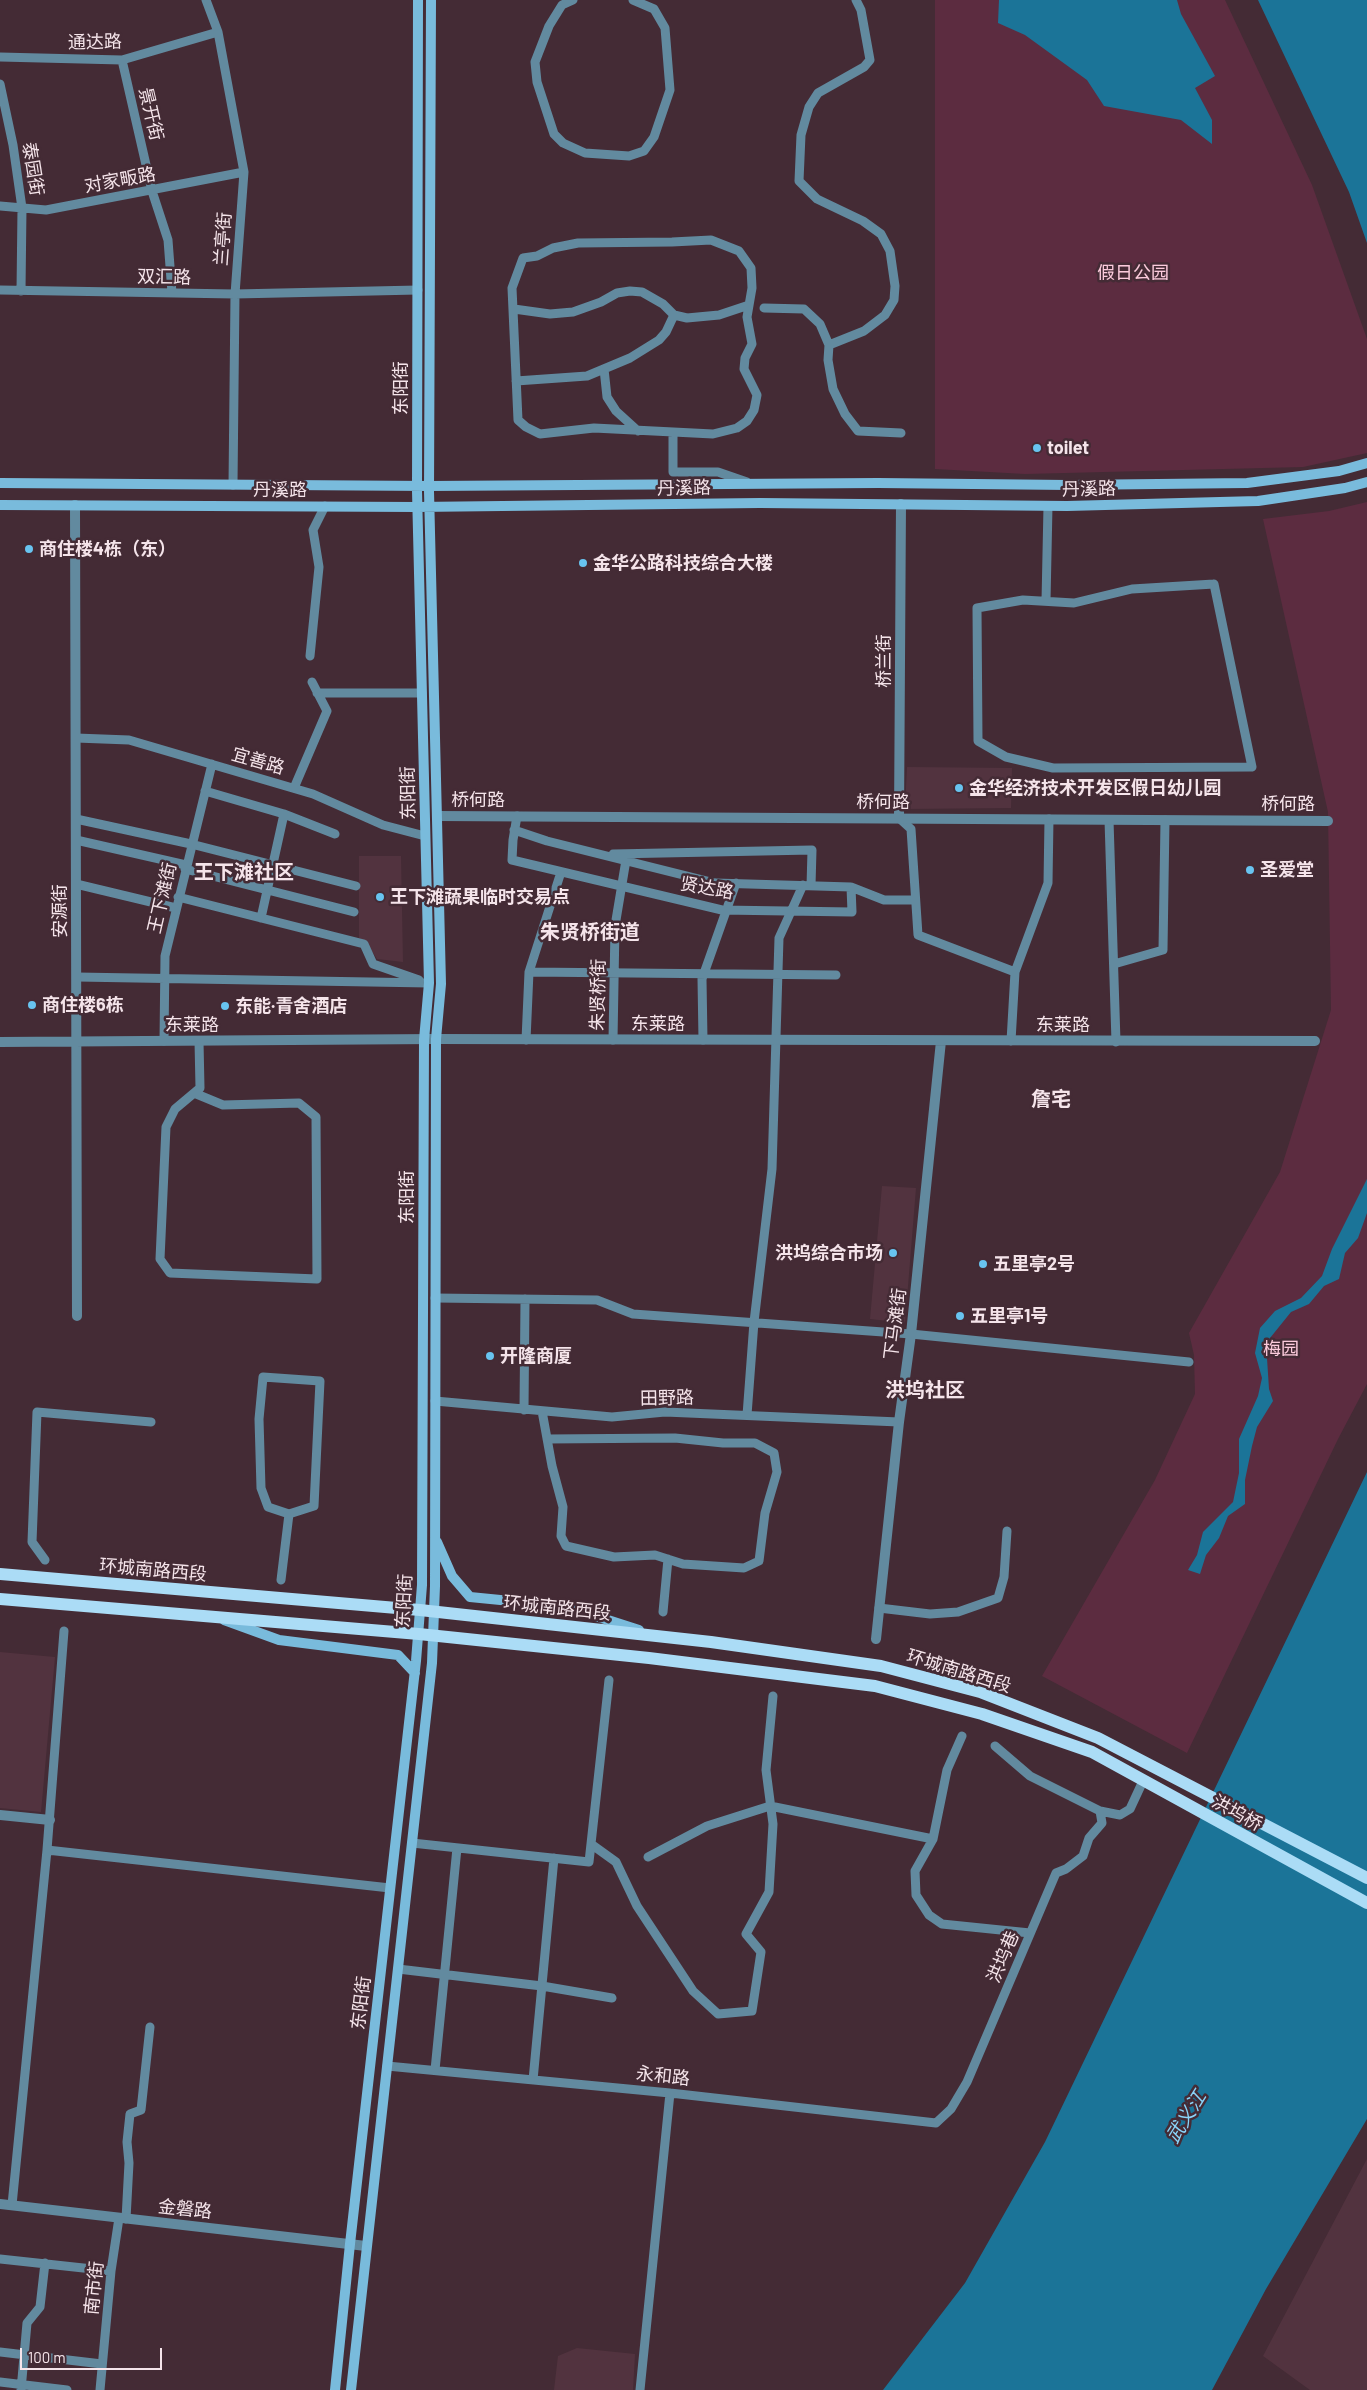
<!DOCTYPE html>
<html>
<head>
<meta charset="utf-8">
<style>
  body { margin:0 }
  #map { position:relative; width:1367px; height:2390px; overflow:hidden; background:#442b35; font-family:Barlow,sans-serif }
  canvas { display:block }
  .scale { position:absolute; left:20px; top:2348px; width:142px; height:22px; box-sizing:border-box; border:2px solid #f5e4ea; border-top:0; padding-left:6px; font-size:15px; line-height:18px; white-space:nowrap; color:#f5e4ea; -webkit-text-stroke:4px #442b35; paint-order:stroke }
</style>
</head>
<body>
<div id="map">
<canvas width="1367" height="2390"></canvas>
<div class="scale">100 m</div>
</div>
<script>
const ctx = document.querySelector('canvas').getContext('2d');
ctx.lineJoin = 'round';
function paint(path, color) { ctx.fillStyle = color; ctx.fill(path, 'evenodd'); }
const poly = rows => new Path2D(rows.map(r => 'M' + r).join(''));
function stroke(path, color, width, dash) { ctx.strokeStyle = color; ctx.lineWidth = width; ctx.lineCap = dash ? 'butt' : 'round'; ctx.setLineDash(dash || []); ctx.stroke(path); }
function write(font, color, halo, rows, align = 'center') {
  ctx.font = font + ' Barlow,"Noto Sans SC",sans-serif'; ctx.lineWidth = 5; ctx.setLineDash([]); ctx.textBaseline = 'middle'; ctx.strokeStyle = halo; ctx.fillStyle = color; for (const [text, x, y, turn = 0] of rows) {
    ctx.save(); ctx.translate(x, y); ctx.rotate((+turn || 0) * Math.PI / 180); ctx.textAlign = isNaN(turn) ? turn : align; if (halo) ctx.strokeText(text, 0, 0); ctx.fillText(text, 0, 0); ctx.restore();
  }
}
paint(poly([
  [907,767,1012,768,1011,808,905,809],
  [359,856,401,856,403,962,377,959,368,945,359,938],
  [882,1186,916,1188,905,1323,870,1319],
  [0,1652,55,1657,41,1812,0,1808],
  [1367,2159,1367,2390,1310,2390,1263,2356],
  [577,2348,635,2354,633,2390,554,2390,558,2356]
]), '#52333f');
paint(poly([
  [935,0,1225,0,1312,185,1367,339,1367,453,1303,467,1025,474,935,469],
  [1367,502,1367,1384,1338,1439,1187,1753,1042,1676,1155,1480,1195,1394,1194,1355,1189,1333,1280,1172,1331,1010,1328,812,1263,519,1329,511]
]), '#5c2c40');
paint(poly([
  [999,0,1177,0,1181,14,1215,76,1195,88,1212,120,1212,144,1181,120,1104,106,1087,80,1025,35,998,23],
  [1258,0,1367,0,1367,243,1349,192],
  [1367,1179,1367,1213,1358,1238,1345,1253,1339,1279,1324,1286,1309,1304,1291,1312,1266,1343,1269,1389,1273,1401,1257,1427,1252,1446,1245,1480,1245,1504,1228,1516,1219,1538,1206,1555,1200,1574,1188,1570,1197,1555,1203,1532,1233,1502,1239,1473,1239,1439,1258,1396,1262,1378,1255,1353,1260,1328,1275,1311,1301,1298,1322,1276,1332,1249],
  [1367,1472,1367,2119,1266,2289,1212,2390,883,2390,965,2283,1045,2142]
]), '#1b7498');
stroke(poly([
  [206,0,218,32,244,172,235,294,233,485],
  [573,0,562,5,549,26,535,62,537,82,554,134,563,143,585,153,629,156,644,151,654,137,670,90,665,28,654,9,633,0],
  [856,0,861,10,870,60,864,67,818,93,809,107,801,135,799,181,817,199,863,221,881,234,890,251,895,286,894,300,885,315,864,331,829,345,828,360,833,389,845,414,858,431,901,433],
  [0,57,122,60,218,32],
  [122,60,152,191,168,240,172,293],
  [0,84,13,145,22,208,21,291],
  [0,206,46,210,244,172],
  [711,240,739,251,751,268,752,288,747,317,752,344,745,358,744,369,757,395,754,410,747,421,737,428,713,434,594,428,540,434,526,427,518,420,512,288,523,258,537,256,553,248,578,243,672,242,711,240],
  [0,290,235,294,418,290],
  [764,308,804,309,820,324,829,345],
  [514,309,550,314,573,312,601,302,617,293,630,291,642,292,663,304,674,315,687,318,719,315,749,305],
  [604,369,607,397,616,411,638,431],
  [516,381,587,376,630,358,659,340,666,332,674,315],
  [673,433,673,472,718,472,747,482],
  [1214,584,1252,767,1053,768,1006,757,978,741,977,608,1023,600,1074,603,1132,589,1214,584],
  [1046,601,1048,506],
  [310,656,319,567,313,530,325,506],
  [317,693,422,693],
  [76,738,129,740,313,794,383,825,425,836],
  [294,788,327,711,312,682],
  [205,791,284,814,335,834],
  [517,816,513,840,512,860,722,910,852,912,851,887,884,900,915,900],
  [899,818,911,829,918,935,1015,972],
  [76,819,191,844,356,886],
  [1109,820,1116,1042],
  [514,830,547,841,715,883,851,887],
  [76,840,186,865],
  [613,854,812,850,811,886],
  [185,869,354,912],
  [76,884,176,908],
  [178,897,364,944,373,964,419,980],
  [261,918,284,814],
  [1114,964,1163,950,1165,820],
  [529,972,836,975],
  [77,977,429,983],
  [526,1040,529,972,561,872],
  [613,1040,615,926,626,860],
  [703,1040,702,979,736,883],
  [164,1041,165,956,212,764],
  [1011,1041,1015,972,1048,883,1049,819],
  [194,1093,223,1105,299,1103,316,1117,317,1279,170,1273,160,1259,166,1127,175,1109,200,1088,199,1041],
  [435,1298,597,1300,633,1314,911,1334,1189,1362],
  [435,1401,612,1417,665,1412,899,1422],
  [524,1410,525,1299],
  [542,1411,552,1466,563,1507,561,1536,566,1546,614,1557,655,1555,683,1564,744,1568,759,1561,765,1513,777,1472,774,1453,755,1443,723,1443,675,1438,547,1439],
  [747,1415,754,1322,772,1169,779,938,803,885],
  [45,1560,32,1542,37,1412,151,1422],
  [281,1580,289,1514,314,1506,320,1381,263,1377,259,1419,261,1488,268,1507,289,1514],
  [879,1608,930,1614,958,1612,998,1598,1004,1577,1007,1531],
  [663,1612,668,1559],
  [962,1736,947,1770,933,1839,915,1871,916,1895,929,1915,942,1924,1030,1933],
  [995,1746,1030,1776,1100,1811,1120,1815,1130,1809,1143,1781],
  [412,1843,589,1862,609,1680],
  [591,1844,616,1862,637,1906,693,1991,718,2014,752,2011,761,1952,746,1934,769,1892,773,1824,766,1770,773,1696],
  [47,1850,390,1888],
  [648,1857,707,1826,770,1806,933,1839],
  [398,1969,542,1986,612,1998],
  [387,2066,670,2093,936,2123,951,2109,967,2082,1056,1873,1066,1869,1083,1856,1089,1838,1102,1823,1100,1811],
  [435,2070,457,1848],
  [533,2080,554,1858],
  [12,2205,47,1850,64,1631],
  [126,2219,129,2163,127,2142,130,2114,141,2110,150,2027],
  [0,2259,111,2271],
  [0,2352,102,2364],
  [0,2382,67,2390],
  [21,2390,27,2323,40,2307,45,2263],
  [100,2390,111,2271,119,2218],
  [640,2390,670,2093]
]), '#628a9f', 9);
stroke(poly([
  [75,505,77,1316],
  [437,816,1328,821],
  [899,818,901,504],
  [0,1042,436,1039,1315,1041],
  [876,1639,899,1422,911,1334,941,1041],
  [0,1815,50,1820],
  [0,2204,366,2246]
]), '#628a9f', 10);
stroke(poly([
  [0,483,429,486,878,483,1068,485,1247,483,1339,471,1367,463],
  [0,505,417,507,760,503,1067,506,1258,501,1345,488,1367,482],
  [437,1542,452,1576,470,1597,541,1604,580,1611,639,1630],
  [224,1620,279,1640,398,1655,415,1673],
  [335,2390,350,2244,416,1661,422,1585,424,1040,429,983,417,491,418,0],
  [351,2390,432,1663,435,1586,436,1039,441,984,429,491,431,0]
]), '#79bbdc', 10);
stroke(poly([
  [0,1574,420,1610,711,1642,881,1666,980,1692,1098,1738,1367,1878],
  [0,1599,419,1634,649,1658,875,1686,982,1714,1092,1752,1367,1903]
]), '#abdcf6', 12);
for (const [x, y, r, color] of [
  [1037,448,5,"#68c4f0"],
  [29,549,5,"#68c4f0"],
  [583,563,5,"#68c4f0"],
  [959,788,5,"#68c4f0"],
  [1250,870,5,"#68c4f0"],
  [380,897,5,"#68c4f0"],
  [32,1005,5,"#68c4f0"],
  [225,1006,5,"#68c4f0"],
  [893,1253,5,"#68c4f0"],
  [983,1264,5,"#68c4f0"],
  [960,1316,5,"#68c4f0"],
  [490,1356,5,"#68c4f0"]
]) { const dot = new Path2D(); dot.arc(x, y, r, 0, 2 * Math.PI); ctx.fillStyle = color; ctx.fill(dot); stroke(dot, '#442b35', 2); }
write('18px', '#f5e4ea', '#442b35', [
  ["通达路",95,42,-1],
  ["景开街",151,114,77],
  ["泰园街",33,169,81],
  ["对家畈路",120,180,-10],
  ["兰亭街",223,239,-86],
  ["双汇路",164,277,1],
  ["东阳街",401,388,-90],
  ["丹溪路",684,488,-1],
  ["丹溪路",1089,489,-1],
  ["丹溪路",280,490],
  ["桥兰街",884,661,-90],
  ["宜善路",258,761,16],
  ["东阳街",408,793,-91],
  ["桥何路",478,800],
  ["桥何路",883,802],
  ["桥何路",1288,804],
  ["贤达路",707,888,10],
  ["王下滩街",162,898,-77],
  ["安源街",60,911,-90],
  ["朱贤桥街",598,995,-89],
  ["东莱路",658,1024],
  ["东莱路",192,1025],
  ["东莱路",1063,1025],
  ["东阳街",407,1197,-90],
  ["下马滩街",895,1324,-83],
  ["田野路",667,1398,-1],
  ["环城南路西段",153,1570,5],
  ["东阳街",404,1601,-87],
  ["环城南路西段",557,1608,6],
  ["环城南路西段",959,1671,17],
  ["洪坞桥",1237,1813,29],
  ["洪坞巷",1003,1957,-67],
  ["东阳街",361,2003,-83],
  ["永和路",663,2076,6],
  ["金磐路",185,2209,6],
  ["南市街",94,2288,-84]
]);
write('18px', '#fbcadb', '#442b35', [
  ["假日公园",1133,273],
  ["梅园",1281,1349]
]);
write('bold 18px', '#f5e4ea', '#442b35', [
  ["toilet",1047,448],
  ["商住楼4栋（东）",39,549],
  ["金华公路科技综合大楼",593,563],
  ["金华经济技术开发区假日幼儿园",969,788],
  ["圣爱堂",1260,870],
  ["王下滩蔬果临时交易点",390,897],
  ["商住楼6栋",42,1005],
  ["东能·青舍酒店",235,1006],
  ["洪坞综合市场",883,1253,"right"],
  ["五里亭2号",993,1264],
  ["五里亭1号",970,1316],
  ["开隆商厦",500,1356]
], 'left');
write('italic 19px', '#8ad5fa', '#442b35', [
  ["武义江",1186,2117,-58]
]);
write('bold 20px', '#f5e4ea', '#442b35', [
  ["王下滩社区",244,872],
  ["朱贤桥街道",590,932],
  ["詹宅",1051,1099],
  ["洪坞社区",925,1390]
]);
</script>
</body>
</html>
